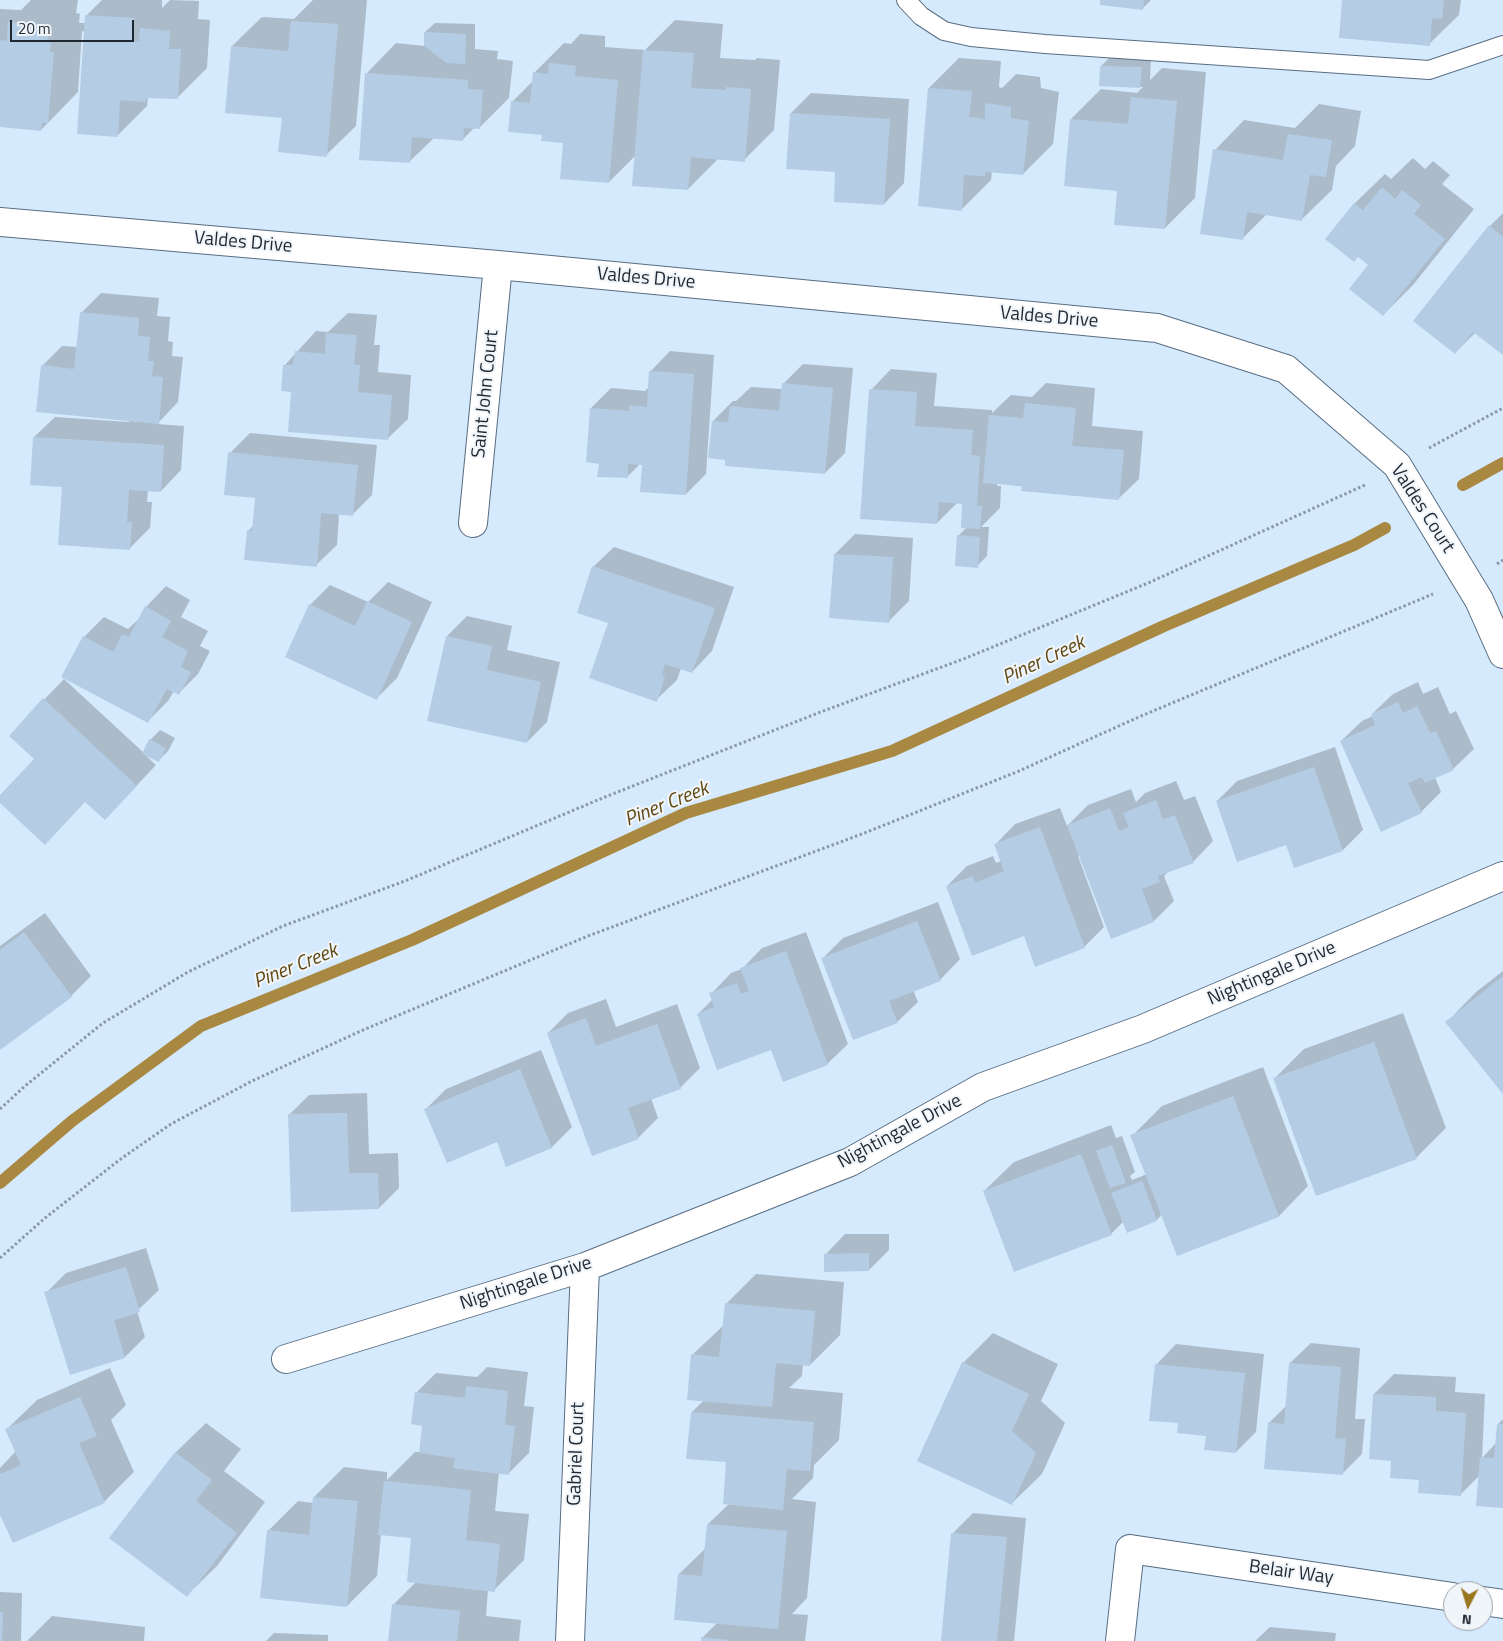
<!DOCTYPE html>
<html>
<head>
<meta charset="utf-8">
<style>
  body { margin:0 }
  #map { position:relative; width:1503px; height:1641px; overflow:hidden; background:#d6eafd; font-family:"Titillium Web",sans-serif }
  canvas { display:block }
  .north { position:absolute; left:1443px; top:1581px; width:50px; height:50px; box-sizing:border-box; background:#f0f5fa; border:1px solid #9ca3aa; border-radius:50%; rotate:185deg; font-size:14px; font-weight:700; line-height:20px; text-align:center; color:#1f2831 }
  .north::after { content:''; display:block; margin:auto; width:18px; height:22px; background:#9a7621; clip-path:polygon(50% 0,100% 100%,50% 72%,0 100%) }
  .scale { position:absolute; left:10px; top:20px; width:124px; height:22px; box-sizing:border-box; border:2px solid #1f2831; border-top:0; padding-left:6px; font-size:15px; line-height:18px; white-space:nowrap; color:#1f2831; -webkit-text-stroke:4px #f0f5fa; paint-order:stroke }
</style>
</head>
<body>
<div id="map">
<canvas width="1503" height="1641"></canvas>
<div class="north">N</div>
<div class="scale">20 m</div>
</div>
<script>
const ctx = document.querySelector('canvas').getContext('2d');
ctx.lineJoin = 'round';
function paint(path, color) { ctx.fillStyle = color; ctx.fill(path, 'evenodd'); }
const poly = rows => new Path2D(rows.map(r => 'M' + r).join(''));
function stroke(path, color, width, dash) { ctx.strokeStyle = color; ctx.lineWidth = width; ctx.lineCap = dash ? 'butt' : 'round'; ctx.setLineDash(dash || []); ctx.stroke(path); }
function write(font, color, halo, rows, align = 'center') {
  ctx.font = font + ' "Titillium Web",sans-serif'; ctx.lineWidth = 4; ctx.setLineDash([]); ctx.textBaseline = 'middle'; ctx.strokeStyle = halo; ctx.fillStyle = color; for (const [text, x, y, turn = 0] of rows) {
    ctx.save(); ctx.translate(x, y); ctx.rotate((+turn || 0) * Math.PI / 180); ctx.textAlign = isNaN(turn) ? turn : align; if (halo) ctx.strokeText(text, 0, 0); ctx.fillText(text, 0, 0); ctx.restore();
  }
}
paint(poly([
  [31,0,78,0,76,13,80,14,79,23,85,23,86,16,102,0,162,0,162,8,170,0,199,1,198,19,210,20,207,68,177,98,148,97,147,106,117,136,85,32,82,31,78,92,41,130,0,126,0,9,21,10],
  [313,0,367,0,356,126,326,155,232,46,262,17,294,19],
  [1101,0,1151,0,1143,8],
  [1343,0,1461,0,1459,15,1429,44],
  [675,20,723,24,720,58,755,60,757,58,780,60,774,130,744,160,718,159,688,189,636,155,609,182,565,142,543,134,512,102,533,81,534,73,564,43,571,44,580,34,605,36,605,47,645,50],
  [435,23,475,24,475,49,498,51,497,59,513,61,509,98,479,128,475,127,462,140,434,138,409,162,367,73,396,43,425,46,425,32],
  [1111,56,1151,58,1150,80,1162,68,1206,72,1195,198,1165,228,1119,190,1071,119,1101,89,1137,93,1143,87,1100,85,1101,66],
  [959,58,1001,61,999,87,1002,88,1016,74,1040,77,1041,88,1059,92,1053,144,1023,174,992,171,991,180,961,210,929,88],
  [811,93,909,99,904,183,884,204,791,113],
  [1319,104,1361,111,1355,146,1336,166,1332,190,1302,219,1267,214,1242,239,1215,150,1244,120,1295,128],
  [1413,158,1425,169,1433,161,1450,175,1442,184,1474,209,1413,285,1383,315,1370,265,1358,256,1327,238,1355,203,1385,174,1391,179],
  [1503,213,1503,354,1476,332,1455,353,1490,226],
  [101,293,159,298,157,316,170,317,168,341,173,342,172,356,183,357,178,402,157,424,184,426,181,470,161,491,148,490,147,502,152,502,150,528,130,548,64,486,34,437,55,417,129,422,129,420,42,366,62,346,78,347,81,313],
  [348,313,377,315,374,345,380,345,378,372,411,375,408,419,387,439,292,391,284,366,316,331,328,332],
  [670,351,714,355,706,474,686,494,644,464,640,464,627,477,600,462,591,408,611,388,645,391,649,387,650,372],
  [803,364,853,368,845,453,825,473,727,458,713,421,733,401,736,401,751,387,782,389,783,384],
  [891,369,937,373,934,406,992,410,992,413,1011,395,1032,397,1046,383,1095,388,1092,426,1143,431,1139,479,1118,499,997,483,997,486,1001,486,1000,508,981,527,989,527,987,556,977,566,958,536,967,527,964,503,957,503,937,523,871,390],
  [250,433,377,445,372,495,352,515,339,514,337,545,316,565,248,531,254,525,257,497,230,453],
  [855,534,913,538,909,601,888,622,835,554],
  [614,547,734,587,712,651,692,672,681,668,677,680,656,700,609,622,593,567],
  [388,582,432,602,397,678,377,698,310,605,330,585,368,602],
  [166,586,190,600,181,617,208,631,200,646,210,651,198,674,178,694,174,691,168,701,148,721,84,637,104,617,128,629,140,618,146,607],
  [467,616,512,626,507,650,560,662,547,722,527,742,447,636],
  [64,679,144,753,150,740,160,730,175,738,168,751,158,761,146,756,156,765,125,798,86,801,0,801,0,797,35,759,10,735],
  [1418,682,1423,694,1438,687,1450,714,1456,711,1474,749,1453,769,1435,777,1441,792,1421,812,1341,741,1362,721,1373,716,1372,714,1393,694],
  [1335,747,1363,830,1343,850,1287,843,1217,801,1237,781],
  [1176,781,1184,800,1195,796,1213,841,1193,862,1170,870,1164,876,1174,901,1154,921,1080,856,1078,856,1104,927,1084,947,1025,935,947,886,967,866,993,856,996,863,1001,861,995,845,1015,824,1060,808,1067,826,1088,805,1131,789,1136,802,1145,793],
  [938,902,960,959,940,980,913,990,918,1002,897,1022,823,958,843,938],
  [45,913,91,976,71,996,0,1047,0,946],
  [806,932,848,1044,827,1064,772,1049,698,1014,713,999,711,994,731,973,742,969,762,948],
  [1503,971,1503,1092,1447,1022,1476,992],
  [606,999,616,1027,677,1004,700,1068,680,1088,651,1098,658,1118,638,1138,548,1033,568,1013],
  [1403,1013,1446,1128,1416,1158,1274,1079,1304,1049],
  [541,1050,572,1127,552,1147,507,1165,497,1141,426,1109,446,1089],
  [1263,1067,1308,1186,1279,1216,1178,1255,1162,1214,1157,1220,1128,1231,1124,1221,1111,1234,984,1191,1014,1162,1111,1125,1116,1138,1122,1136,1135,1172,1130,1176,1132,1180,1147,1174,1132,1136,1162,1106],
  [367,1093,369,1154,398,1153,399,1188,379,1208,289,1115,309,1095],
  [845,1234,889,1234,889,1250,869,1270,825,1255],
  [146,1248,159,1290,137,1311,145,1337,125,1357,71,1374,46,1293,66,1273],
  [756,1274,844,1282,840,1335,810,1365,803,1364,802,1376,789,1388,843,1393,839,1440,814,1465,813,1478,792,1499,816,1502,807,1598,792,1614,808,1615,805,1641,702,1641,702,1638,718,1622,679,1574,706,1548,708,1524,729,1504,728,1461,692,1412,704,1400,693,1354,724,1325,726,1304],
  [993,1333,1058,1364,1041,1401,1065,1423,1042,1474,1012,1503,963,1363],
  [1311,1343,1360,1348,1355,1419,1365,1419,1362,1454,1342,1474,1269,1423,1287,1405,1290,1363],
  [1176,1344,1264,1354,1256,1432,1236,1452,1208,1435,1179,1422,1156,1365],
  [487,1367,528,1372,524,1406,534,1407,529,1453,509,1473,499,1472,495,1511,529,1514,524,1560,494,1590,488,1590,486,1616,521,1620,519,1641,390,1641,394,1604,416,1582,413,1537,381,1534,377,1576,347,1606,268,1531,298,1501,314,1503,314,1497,344,1467,387,1472,387,1480,415,1452,420,1452,423,1425,416,1393,436,1373,477,1377],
  [110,1368,126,1405,111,1420,134,1472,104,1502,0,1512,0,1468,16,1451,7,1429,37,1400],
  [1394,1374,1456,1377,1455,1392,1485,1394,1482,1458,1496,1443,1498,1424,1503,1419,1503,1507,1480,1475,1460,1495,1421,1479,1392,1460,1374,1394],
  [206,1423,241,1449,224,1471,265,1502,217,1566,187,1595,111,1538,176,1452],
  [973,1513,1026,1518,1014,1641,942,1641,953,1533],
  [0,1592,22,1593,21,1641,0,1641],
  [52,1616,145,1627,144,1641,27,1641],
  [1270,1627,1336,1633,1335,1641,1255,1641],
  [274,1633,328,1635,328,1641,266,1641]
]), '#0003');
stroke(poly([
  [1463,485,1503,463],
  [0,1183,72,1121,201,1026,412,940,686,813,892,751,1164,626,1354,545,1385,528]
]), '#a98942', 12);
paint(poly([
  [1100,0,1144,0,1143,10,1100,5],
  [1342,0,1444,0,1442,19,1432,18,1430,46,1339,38],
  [85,15,134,18,132,41,139,42,140,28,170,31,169,49,181,49,178,99,146,98,145,102,120,100,118,137,77,134],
  [291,21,338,24,327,157,278,152,282,118,225,113,231,46,288,51],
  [8,22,49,25,47,43,51,43,50,52,54,52,48,123,42,123,41,131,0,127,0,40,7,41],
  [424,32,466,34,465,64,447,63,424,46],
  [643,50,694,53,691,88,726,90,726,87,751,89,745,162,691,157,688,190,632,186],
  [549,63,576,66,575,76,618,80,609,183,560,179,563,143,541,141,542,135,508,132,511,101,530,103,533,72,548,74],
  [1100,66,1142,67,1140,88,1099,86],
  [365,73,468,80,468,89,483,90,480,129,464,128,463,141,412,137,410,163,359,160],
  [928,88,972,91,969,117,985,119,985,103,1011,107,1011,118,1029,121,1023,175,985,172,985,176,964,175,962,211,918,206],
  [1131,97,1177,101,1165,229,1114,225,1117,191,1064,186,1070,119,1128,124],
  [790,113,890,119,884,205,834,202,835,172,786,169],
  [1288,134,1332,140,1326,177,1310,175,1302,221,1247,212,1243,240,1200,234,1213,149,1283,160],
  [1382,187,1395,199,1402,190,1421,205,1414,214,1445,239,1383,316,1349,289,1368,265,1358,257,1354,262,1325,239,1354,203,1363,210],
  [1489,225,1503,237,1503,355,1473,332,1455,354,1413,321],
  [80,312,139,318,138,336,150,337,148,361,154,361,152,376,163,377,159,424,36,412,41,365,74,369],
  [326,333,357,335,354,365,360,365,358,392,392,395,388,440,288,432,291,392,281,391,283,365,293,365,295,351,325,354],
  [649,371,694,374,686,495,640,492,642,465,628,464,628,478,597,477,599,464,586,462,590,408,629,411,629,405,647,407],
  [782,383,833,388,825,474,725,466,725,460,708,458,712,421,728,422,730,406,779,411],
  [869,389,917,392,915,426,973,430,971,455,980,456,977,506,982,506,980,529,961,528,962,504,939,502,937,524,860,519],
  [1025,403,1076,408,1072,446,1124,450,1119,500,1021,491,1022,486,983,483,989,415,1023,418],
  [33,437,164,445,161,492,129,490,127,522,132,522,130,550,58,545,62,487,30,485],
  [228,452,358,465,353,516,321,513,317,567,244,560,247,530,252,531,255,498,224,495],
  [957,535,980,537,978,568,955,566],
  [834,554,893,557,889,623,829,618],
  [592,566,715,608,692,673,665,664,662,675,665,676,657,702,589,678,608,623,577,613],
  [367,601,412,622,377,700,285,657,309,604,355,626],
  [145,606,171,621,162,637,188,651,181,667,191,672,179,695,167,689,148,723,61,677,83,636,113,652,122,634,129,637],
  [446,636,492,646,487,670,541,682,527,743,427,721],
  [43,698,137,786,105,820,85,802,45,845,0,803,0,795,34,759,9,736],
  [1398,702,1403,713,1417,706,1430,733,1436,731,1454,770,1425,783,1422,777,1408,783,1422,813,1381,832,1340,741,1375,725,1371,714],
  [149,739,166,748,159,762,142,754],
  [1314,767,1343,851,1294,868,1286,845,1237,862,1216,801],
  [1156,800,1163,819,1175,815,1194,863,1158,876,1160,882,1142,889,1154,922,1111,939,1067,825,1110,808,1119,831,1129,827,1123,813],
  [1040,827,1085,948,1035,967,1024,936,972,956,946,886,973,876,975,883,1004,871,994,844],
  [917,921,941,981,889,1001,898,1023,853,1040,821,958],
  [24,932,72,997,0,1050,0,950],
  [786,951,828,1065,783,1082,771,1050,717,1070,697,1014,714,1007,709,993,737,983,741,994,749,991,740,968],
  [1503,976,1503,1094,1445,1022],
  [586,1018,596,1046,657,1024,681,1089,628,1108,639,1139,592,1156,547,1033],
  [1374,1042,1417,1159,1316,1196,1273,1078],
  [520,1069,552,1148,506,1167,497,1142,447,1163,424,1109],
  [1233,1096,1279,1217,1177,1256,1130,1135],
  [347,1113,349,1173,378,1173,379,1209,291,1212,288,1114],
  [1112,1145,1126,1183,1110,1188,1096,1151],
  [1081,1154,1112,1235,1014,1272,983,1191],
  [1142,1181,1157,1221,1127,1233,1111,1193],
  [869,1253,869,1271,824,1272,824,1254],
  [126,1267,140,1312,114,1320,125,1358,70,1375,44,1292],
  [725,1303,815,1311,810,1366,776,1363,772,1407,687,1400,691,1354,719,1357],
  [962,1362,1029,1394,1012,1431,1036,1453,1012,1505,917,1461],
  [1289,1363,1341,1367,1335,1438,1346,1439,1343,1475,1264,1469,1268,1422,1284,1424],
  [1155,1364,1245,1373,1236,1453,1204,1450,1206,1436,1177,1433,1178,1423,1149,1421],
  [466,1386,508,1391,505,1425,515,1426,509,1475,453,1468,455,1458,419,1453,422,1426,411,1424,415,1392,465,1398],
  [1373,1394,1436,1397,1436,1411,1466,1413,1461,1496,1418,1493,1419,1480,1390,1478,1391,1461,1369,1459],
  [80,1397,97,1436,79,1443,105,1503,13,1543,0,1515,0,1474,21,1465,5,1429],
  [691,1412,814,1422,810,1471,787,1469,783,1510,723,1504,726,1462,686,1459],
  [1497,1424,1503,1424,1503,1508,1476,1506,1480,1457,1494,1458],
  [175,1452,212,1480,196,1501,237,1533,187,1597,109,1538],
  [384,1481,471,1490,466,1540,500,1544,495,1592,407,1582,411,1538,378,1535],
  [313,1497,358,1501,347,1607,260,1598,267,1530,309,1535],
  [707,1524,787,1531,778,1629,674,1620,678,1574,702,1576],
  [951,1533,1007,1537,997,1641,941,1641],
  [392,1604,460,1611,457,1641,388,1641],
  [0,1612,3,1612,2,1641,0,1641],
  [701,1637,728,1640,728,1641,701,1641]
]), '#b5cde4');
const lane = poly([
  [906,0,921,16,944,31,971,37,1045,44,1429,70,1503,45]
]);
const street = poly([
  [0,222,498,265,1157,328,1286,369,1397,465,1479,600,1503,654],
  [473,523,498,265],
  [286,1359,585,1267,850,1162,983,1087,1143,1029,1503,876],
  [1483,1601,1503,1604],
  [570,1641,585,1267],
  [1120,1641,1130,1549,1453,1597]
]);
stroke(lane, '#586d82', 20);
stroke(street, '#586d82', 30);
stroke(poly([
  [1429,448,1503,408],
  [1497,564,1503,560],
  [0,1109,25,1086,103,1023,188,972,283,926,405,881,605,797,818,713,966,658,1148,583,1365,485],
  [0,1258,45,1218,122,1158,171,1124,252,1081,363,1030,588,936,862,834,1019,771,1141,716,1433,594]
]), '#8a99a8', 3, [2.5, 2.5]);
stroke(lane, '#fff', 18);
stroke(street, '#fff', 28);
write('19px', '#1f2831', '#f0f5fa', [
  ["Valdes Drive",243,243,5],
  ["Valdes Drive",646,279,5],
  ["Valdes Drive",1049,318,5],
  ["Saint John Court",486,394,-84],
  ["Valdes Court",1422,509,57],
  ["Nightingale Drive",1272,974,-23],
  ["Nightingale Drive",900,1132,-28],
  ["Nightingale Drive",526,1284,-18],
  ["Gabriel Court",577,1454,-88],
  ["Belair Way",1291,1573,8]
]);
write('italic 20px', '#604811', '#f0f5fa', [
  ["Piner Creek",1044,661,-25],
  ["Piner Creek",667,805,-22],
  ["Piner Creek",296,967,-22]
]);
</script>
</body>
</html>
